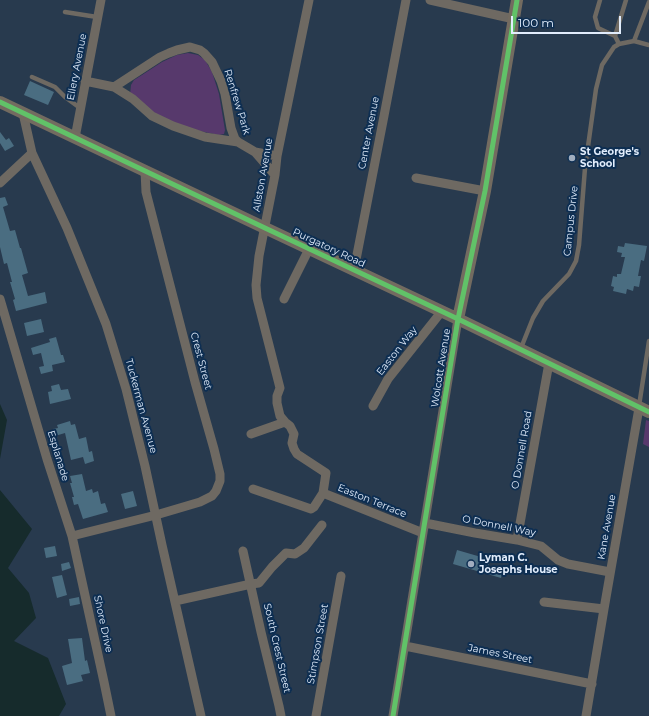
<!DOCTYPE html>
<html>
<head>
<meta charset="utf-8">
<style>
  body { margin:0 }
  #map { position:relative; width:649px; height:716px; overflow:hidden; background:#283a4e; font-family:Montserrat,sans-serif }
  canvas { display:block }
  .scale { position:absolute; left:511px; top:16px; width:110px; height:18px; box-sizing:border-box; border:2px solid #e2edfc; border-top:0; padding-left:5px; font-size:12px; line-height:14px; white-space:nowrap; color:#e2edfc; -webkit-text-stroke:3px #0d2e52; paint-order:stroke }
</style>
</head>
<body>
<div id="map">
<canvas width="649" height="716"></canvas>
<div class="scale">100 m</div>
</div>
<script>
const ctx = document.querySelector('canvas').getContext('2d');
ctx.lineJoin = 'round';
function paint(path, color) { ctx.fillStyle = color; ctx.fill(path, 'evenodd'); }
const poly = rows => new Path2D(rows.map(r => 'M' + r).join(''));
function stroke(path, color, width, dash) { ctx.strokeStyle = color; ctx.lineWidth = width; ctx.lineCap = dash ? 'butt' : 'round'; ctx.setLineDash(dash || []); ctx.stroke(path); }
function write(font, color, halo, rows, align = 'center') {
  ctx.font = font + ' Montserrat,sans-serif'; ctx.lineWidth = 4; ctx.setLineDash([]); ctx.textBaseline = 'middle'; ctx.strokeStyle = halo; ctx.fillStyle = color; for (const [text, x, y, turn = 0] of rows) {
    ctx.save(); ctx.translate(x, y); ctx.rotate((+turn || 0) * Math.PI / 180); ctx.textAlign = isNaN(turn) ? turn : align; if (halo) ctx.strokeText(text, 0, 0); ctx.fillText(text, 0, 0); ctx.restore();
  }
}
paint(poly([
  [188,53,198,55,205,60,212,72,219,94,225,130,224,134,219,135,195,130,176,124,152,112,130,95,131,85,134,80,142,75,162,62,177,55],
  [646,420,649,421,649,447,643,444]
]), '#57396c');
paint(poly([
  [0,404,7,420,0,459],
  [0,490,32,529,8,568,29,593,36,618,14,641,48,658,66,704,59,716,0,716]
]), '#162b2c');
paint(poly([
  [30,81,54,92,48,105,24,95],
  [0,132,6,140,9,138,14,146,5,151,0,143],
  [5,197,8,205,3,207,10,231,15,230,20,248,21,248,28,273,22,275,28,296,45,292,47,303,16,311,13,300,15,299,10,282,12,282,7,263,4,264,0,247,0,198],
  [625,243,647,246,644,261,641,260,638,276,641,276,639,287,634,286,633,291,627,289,626,294,613,291,614,287,611,286,613,276,617,277,617,274,621,274,625,257,621,257,622,253,617,252,618,246,624,247],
  [41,319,44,332,27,336,24,323],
  [56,337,61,355,63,355,65,362,52,365,53,371,41,374,39,367,44,366,41,353,33,355,31,348,50,342,49,339],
  [59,384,61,390,68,389,71,399,50,404,48,392,52,391,51,386],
  [70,421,71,425,75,424,79,439,86,437,89,452,92,451,94,461,85,464,83,457,71,460,65,433,55,436,53,429,58,428,57,425],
  [82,474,86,491,92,489,93,493,98,491,101,504,105,503,108,512,83,519,78,504,74,505,72,497,74,497,70,483,72,483,70,476],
  [133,491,137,506,125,509,121,494],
  [55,546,57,556,46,558,44,548],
  [457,550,488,559,486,563,489,564,489,566,503,570,501,578,453,564],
  [69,562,71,568,62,571,61,564],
  [62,575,67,595,57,598,52,577],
  [79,597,80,604,70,606,69,599],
  [82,638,85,661,87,660,90,673,81,675,83,681,67,685,62,666,72,663,68,639]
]), '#4a6d81');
stroke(poly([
  [600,0,595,17,598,28,615,36,619,44],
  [65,12,97,17],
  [615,36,626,0],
  [634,41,649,2],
  [32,77,55,87,65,97,80,108],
  [521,348,533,318,543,301,569,274,576,261,579,245,585,168,596,89,602,65,614,47,619,44,634,41,649,45],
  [639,406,649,341]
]), '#6e6962', 4.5);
stroke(poly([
  [430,0,514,19],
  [85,81,114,87,133,99,152,116,173,126,205,137,238,142,255,152,275,175],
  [114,87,160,57,169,53,177,50,190,47,200,50,204,53,212,62,221,81,225,94,231,128,235,139,238,142],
  [23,113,32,153,67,228,106,324,126,389,145,466,162,545,201,716],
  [75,138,101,0],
  [255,152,277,156],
  [416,178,485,191],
  [0,183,32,153],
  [354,270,384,116,406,0],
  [0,299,47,459,72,536,104,682,111,716],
  [284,299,309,249],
  [373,406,388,379,442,311],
  [251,434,285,422],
  [253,489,311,509,314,507,323,493,326,473,297,454,294,449,292,443,294,434,290,426,285,422,280,416,277,403,277,396,280,388,257,298,256,285,259,256,275,175,277,156,309,0],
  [323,493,423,533],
  [425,523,475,533,517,540,541,546,558,560,568,564,610,572],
  [72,536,156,515,200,502,212,496,216,491,220,481,220,474,214,449,195,382,146,192,145,171],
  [517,540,549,363],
  [243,551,261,632,279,706,281,716],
  [175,601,251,584,259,583,272,567,286,553,295,554,304,548,322,525],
  [544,602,604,609],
  [405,646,592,684],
  [316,716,341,576],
  [393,716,458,319],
  [586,716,604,609,639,408]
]), '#6e6962', 9);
stroke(poly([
  [0,102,265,228,458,319,649,412],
  [458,319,485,191,517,0]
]), '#736b60', 12);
stroke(poly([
  [0,102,265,228,458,319,649,412],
  [393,716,458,319,485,191,517,0]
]), '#61c268', 5);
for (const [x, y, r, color] of [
  [572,158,4,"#a1aebf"],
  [471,564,4,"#a1aebf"]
]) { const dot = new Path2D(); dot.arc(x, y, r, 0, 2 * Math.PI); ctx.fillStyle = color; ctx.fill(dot); stroke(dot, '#0d2e52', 1.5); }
write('10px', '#e2edfc', '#0d2e52', [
  ["Ellery Avenue",77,67,-79],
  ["Renfrew Park",237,102,73],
  ["Center Avenue",369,133,-79],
  ["Allston Avenue",263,175,-80],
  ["Campus Drive",571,221,-84],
  ["Purgatory Road",329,248,25],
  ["Easton Way",397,351,-52],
  ["Crest Street",201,361,75],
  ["Wolcott Avenue",441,368,-81],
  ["Tuckerman Avenue",141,406,75],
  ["O Donnell Road",522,450,-80],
  ["Esplanade",58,456,73],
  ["Easton Terrace",372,501,22],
  ["O Donnell Way",499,526,11],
  ["Kane Avenue",607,527,-80],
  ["Shore Drive",103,624,78],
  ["Stimpson Street",318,644,-80],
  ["South Crest Street",277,648,77],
  ["James Street",500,654,11]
]);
write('bold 10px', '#e2edfc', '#0d2e52', [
  ["St George's",580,152],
  ["School",580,164],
  ["Lyman C.",479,558],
  ["Josephs House",479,570]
], 'left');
</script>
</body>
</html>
